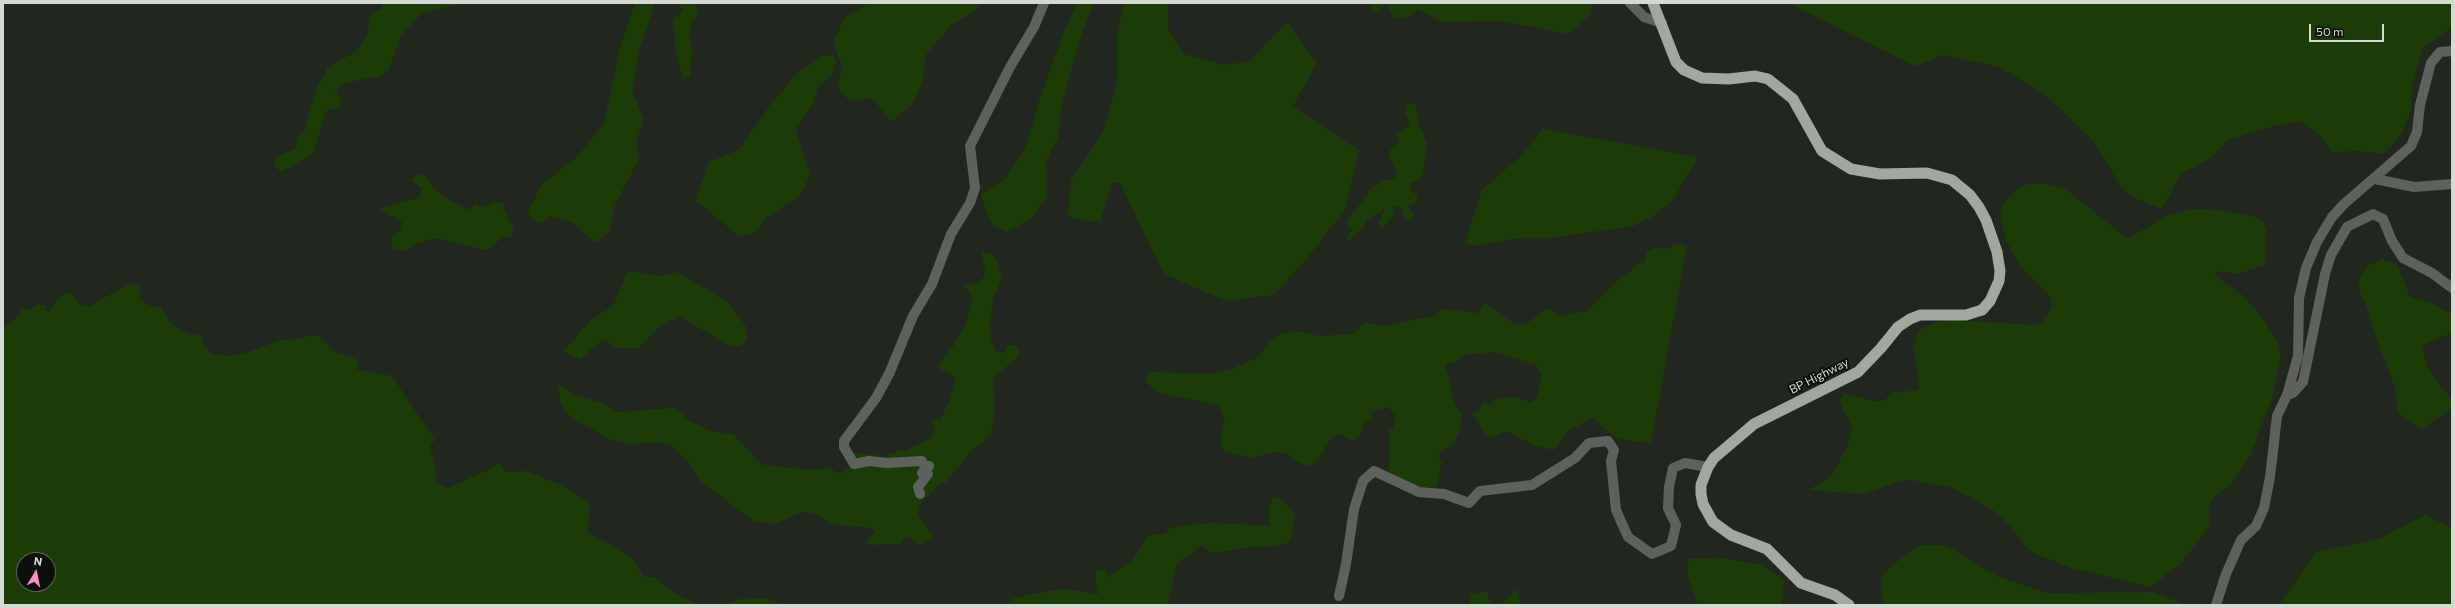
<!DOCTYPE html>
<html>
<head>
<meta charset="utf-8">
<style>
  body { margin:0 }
  #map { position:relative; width:2455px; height:608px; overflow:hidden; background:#21271f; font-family:Commissioner,sans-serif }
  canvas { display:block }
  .frame { position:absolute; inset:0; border:4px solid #d5d9d4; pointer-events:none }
  .north { position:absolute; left:16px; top:552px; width:40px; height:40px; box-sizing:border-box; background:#0c0f0b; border:1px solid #5c605b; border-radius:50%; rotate:10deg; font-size:11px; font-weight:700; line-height:16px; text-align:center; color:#d5d9d4 }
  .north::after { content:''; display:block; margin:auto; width:14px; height:18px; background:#f98fca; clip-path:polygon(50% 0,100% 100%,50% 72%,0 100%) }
  .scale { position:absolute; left:2309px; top:24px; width:75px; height:18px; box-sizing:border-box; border:2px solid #d5d9d4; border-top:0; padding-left:5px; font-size:12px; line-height:14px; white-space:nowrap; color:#d5d9d4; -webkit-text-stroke:3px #0c0f0b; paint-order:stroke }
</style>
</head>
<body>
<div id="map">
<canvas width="2455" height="608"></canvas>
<div class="frame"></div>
<div class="north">N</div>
<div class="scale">50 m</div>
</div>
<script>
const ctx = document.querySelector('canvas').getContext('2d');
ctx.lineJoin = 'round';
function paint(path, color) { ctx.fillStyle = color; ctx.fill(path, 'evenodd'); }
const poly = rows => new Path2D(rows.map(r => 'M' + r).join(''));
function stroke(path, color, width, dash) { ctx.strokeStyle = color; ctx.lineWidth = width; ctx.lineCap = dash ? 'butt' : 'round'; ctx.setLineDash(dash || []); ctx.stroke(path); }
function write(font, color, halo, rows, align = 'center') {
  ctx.font = font + ' Commissioner,sans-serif'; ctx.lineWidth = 4; ctx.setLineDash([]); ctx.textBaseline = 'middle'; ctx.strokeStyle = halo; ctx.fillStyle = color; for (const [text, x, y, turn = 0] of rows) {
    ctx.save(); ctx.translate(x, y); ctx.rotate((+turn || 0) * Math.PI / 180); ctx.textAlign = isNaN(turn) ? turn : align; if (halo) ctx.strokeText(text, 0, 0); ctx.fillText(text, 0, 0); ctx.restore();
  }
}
paint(poly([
  [382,3,465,3,422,13,401,36,389,70,381,76,344,83,335,91,342,101,338,108,326,111,313,154,281,172,273,164,278,156,296,149,297,137,304,131,316,90,328,67,357,51,367,35,370,14,382,9],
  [635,3,655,3,639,51,632,91,644,120,636,142,639,159,615,205,610,230,595,243,573,223,551,216,541,224,528,216,530,207,543,183,577,157,604,123,621,44],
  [678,3,695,3,699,14,691,22,689,34,693,52,690,62,691,75,683,79,676,51,673,20,683,11],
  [869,3,982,3,972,13,951,25,925,56,923,79,914,102,892,122,872,98,850,101,838,89,842,66,833,42,845,17],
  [1077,3,1094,3,1079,41,1062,104,1058,138,1046,161,1047,197,1029,220,1007,232,992,225,980,194,1003,181,1025,150,1040,98,1063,34],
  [1124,3,1168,3,1168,29,1183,54,1225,65,1250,61,1287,22,1317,63,1293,106,1359,150,1345,209,1305,261,1273,295,1226,301,1164,274,1120,183,1112,183,1100,222,1085,221,1068,216,1071,180,1103,132,1117,82,1117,33],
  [1368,3,1592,3,1590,15,1569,34,1501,21,1442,22,1417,9,1410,16,1395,19,1386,4,1376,13],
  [1788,3,2452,3,2452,28,2423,48,2412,84,2411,110,2401,135,2384,154,2357,151,2332,152,2321,137,2301,121,2277,125,2228,140,2207,160,2181,174,2162,209,2136,199,2121,187,2094,141,2042,92,1999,67,1944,55,1915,66],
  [833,55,836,62,831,76,819,85,813,103,796,130,810,176,800,195,767,217,754,233,739,236,696,201,709,162,739,150,770,105,798,72,822,56],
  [1407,103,1416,105,1418,123,1427,143,1423,174,1416,181,1410,183,1410,190,1418,196,1415,204,1408,206,1414,216,1410,220,1403,219,1403,211,1398,206,1393,208,1394,214,1383,228,1377,226,1385,209,1366,220,1363,229,1357,232,1346,244,1347,237,1352,229,1347,227,1348,220,1373,187,1385,180,1393,180,1397,173,1388,155,1391,149,1400,142,1396,135,1404,130,1410,123,1405,115],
  [1543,129,1698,157,1674,198,1654,216,1633,226,1550,238,1518,238,1476,246,1465,243,1482,190,1522,155],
  [416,174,425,176,433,187,446,198,469,210,476,204,483,208,493,202,505,203,503,209,514,229,511,237,504,237,486,250,436,238,418,243,406,251,394,249,390,240,400,230,402,222,379,209,420,197,422,188,411,181],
  [2041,183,2066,189,2128,239,2166,216,2192,209,2219,210,2255,217,2263,222,2266,230,2265,265,2237,274,2217,271,2215,276,2244,296,2262,317,2277,340,2281,356,2272,398,2250,456,2234,481,2210,501,2209,527,2181,563,2150,587,2072,568,2035,554,2027,548,2010,526,1993,510,1951,487,1911,480,1900,481,1865,494,1808,490,1831,477,1848,445,1852,427,1839,401,1844,393,1877,402,1886,399,1892,393,1918,390,1919,379,1913,348,1918,331,1934,323,1954,320,2033,325,2042,322,2048,314,2052,306,2050,297,2018,263,2006,240,2000,216,2004,203,2016,190,2023,185],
  [1676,244,1687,245,1651,443,1619,439,1603,428,1594,417,1568,431,1554,450,1535,446,1509,432,1501,433,1491,438,1484,432,1480,424,1472,414,1478,411,1485,401,1488,406,1498,398,1516,397,1531,403,1537,396,1542,374,1535,364,1493,352,1463,355,1455,364,1448,362,1445,367,1449,377,1450,389,1455,406,1462,412,1461,428,1453,445,1440,453,1438,457,1442,462,1436,487,1420,487,1404,482,1389,472,1390,439,1387,429,1394,430,1395,415,1388,407,1371,412,1372,419,1363,424,1361,435,1352,440,1339,434,1333,436,1316,462,1309,466,1296,461,1289,454,1277,452,1261,455,1255,459,1223,451,1220,439,1225,419,1218,405,1156,392,1145,380,1149,372,1209,374,1232,369,1258,357,1271,340,1283,333,1305,332,1319,336,1353,334,1365,323,1386,326,1416,319,1436,317,1440,309,1479,313,1485,303,1516,325,1529,322,1549,308,1561,316,1587,311,1617,281,1630,273,1634,265,1644,263,1647,252,1655,248,1667,249],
  [981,251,992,254,998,263,1002,279,993,297,990,323,991,341,997,352,1005,353,1007,346,1016,345,1019,349,1019,353,1017,358,997,374,993,381,995,407,991,435,972,450,946,482,938,485,920,504,918,513,920,519,934,536,921,545,906,536,901,544,869,545,867,541,875,531,871,528,835,525,813,513,803,512,774,524,755,522,700,481,691,465,672,446,659,442,629,444,605,438,593,429,578,423,565,411,560,400,558,384,576,395,605,404,618,412,673,408,681,413,689,421,711,431,733,434,761,464,771,466,813,470,829,468,840,474,854,464,849,456,854,453,877,455,882,459,888,453,894,454,899,449,904,451,931,438,935,428,931,421,935,418,940,420,949,402,956,378,940,369,940,364,954,345,966,322,973,298,964,285,977,283,985,276,985,267],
  [2382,259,2397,264,2410,297,2431,303,2452,314,2452,333,2421,345,2429,370,2452,400,2452,408,2422,429,2397,412,2396,391,2371,323,2367,307,2360,292,2359,281,2367,266],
  [628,271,659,276,678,272,728,302,747,328,747,341,740,346,730,346,679,316,658,328,638,348,618,348,603,339,580,359,563,351,591,320,613,306],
  [136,284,140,285,139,299,151,306,161,308,171,323,183,331,196,336,200,333,204,338,201,343,212,354,227,356,246,353,281,340,297,339,313,335,319,336,335,352,356,359,359,362,356,368,359,370,392,376,435,440,430,446,437,474,434,482,448,488,492,468,500,462,506,472,526,471,562,485,590,503,588,532,633,558,644,577,654,577,674,593,700,605,3,605,3,328,20,315,21,308,27,310,40,304,46,306,45,310,49,311,60,297,66,293,73,293,76,301,82,305,90,306,127,285],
  [24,560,48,560,48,584,24,584],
  [1273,497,1282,499,1295,514,1290,542,1271,547,1251,547,1211,553,1202,545,1177,564,1168,605,1006,605,1012,599,1030,594,1064,589,1099,594,1095,579,1096,571,1106,569,1107,578,1132,560,1149,535,1164,534,1172,527,1213,523,1271,526,1268,512],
  [2425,515,2452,528,2452,605,2279,605,2316,552,2379,539],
  [1919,545,1945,545,1997,576,2047,593,2152,592,2187,605,1883,605,1881,584,1883,575,1889,568],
  [1722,558,1763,565,1784,581,1782,605,1698,605,1687,573,1689,559],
  [1514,590,1519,592,1520,605,1471,605,1469,594,1487,591,1490,601,1496,604,1504,602],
  [744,598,769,599,786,605,724,605]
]), '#1c3c07');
stroke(poly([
  [1630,3,1644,17,1662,23],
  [2375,179,2414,187,2452,184],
  [2287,395,2293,393,2303,382,2325,274,2331,255,2347,227,2373,214,2383,219,2392,241,2403,258,2432,273,2452,288],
  [920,494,918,487,928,474,922,473,929,466,924,466,922,461,887,463,869,461,854,464,844,447,844,441,876,398,889,374,913,316,932,284,951,234,970,203,975,188,970,146,1010,67,1034,27,1044,3],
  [1339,596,1346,564,1354,509,1363,481,1374,471,1419,492,1444,494,1469,503,1480,491,1532,485,1575,458,1589,443,1608,441,1614,450,1611,461,1616,510,1628,537,1652,554,1671,546,1676,525,1668,508,1669,487,1673,468,1685,463,1708,467],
  [2216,605,2226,574,2241,540,2256,526,2264,508,2270,477,2277,416,2287,395,2298,356,2299,298,2306,268,2317,242,2332,217,2344,204,2411,146,2417,132,2420,105,2431,63,2440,52,2452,51]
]), '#5e615c', 10);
stroke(poly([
  [1653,3,1676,62,1684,70,1702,78,1729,79,1755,76,1768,79,1793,99,1822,151,1851,169,1880,174,1927,173,1952,180,1970,195,1979,207,1986,220,1997,252,2000,271,1999,281,1990,301,1982,310,1966,315,1920,315,1910,319,1898,327,1881,348,1858,372,1754,424,1714,458,1708,467,1701,485,1701,494,1703,504,1713,522,1731,535,1767,549,1801,583,1835,595,1849,605]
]), '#a1a89e', 11);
write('12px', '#d5d9d4', '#0c0f0b', [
  ["BP Highway",1819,376,-27]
]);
</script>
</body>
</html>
